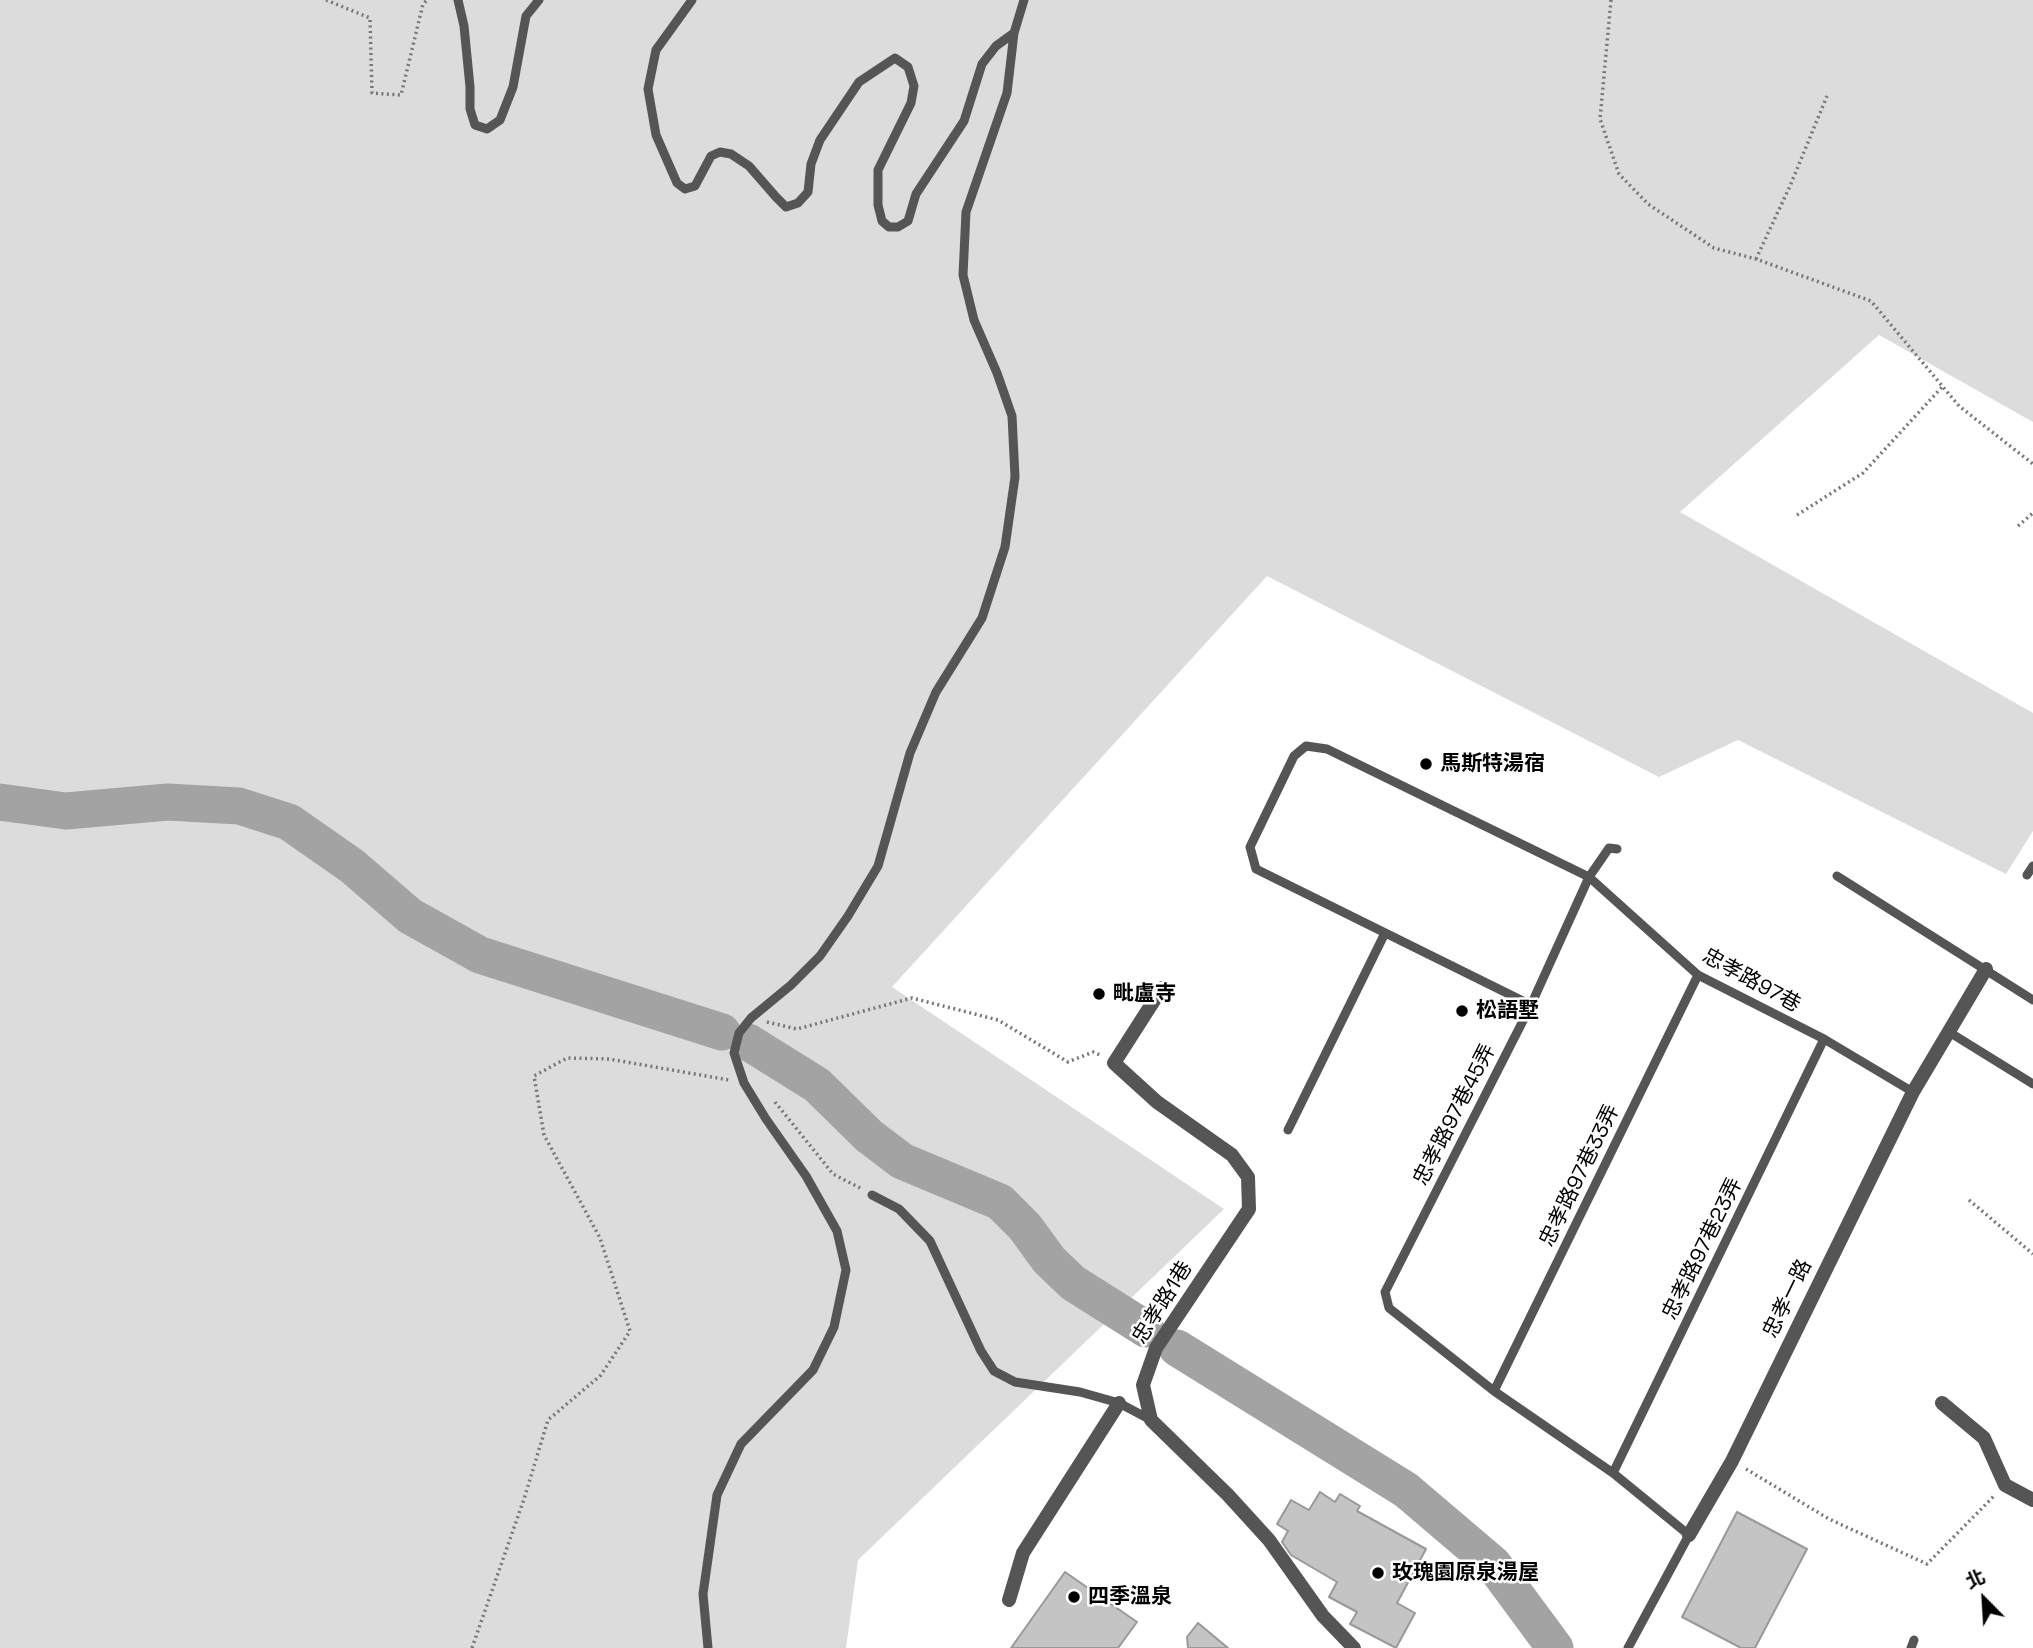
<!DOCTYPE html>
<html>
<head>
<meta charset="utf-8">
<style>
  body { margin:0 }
  #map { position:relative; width:2033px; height:1648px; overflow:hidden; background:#fff; font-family:"Space Grotesk","Noto Sans TC",sans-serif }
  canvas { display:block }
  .north { position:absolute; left:1949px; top:1564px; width:70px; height:70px; -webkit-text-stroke:5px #fff; paint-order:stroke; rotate:336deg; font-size:19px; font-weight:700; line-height:28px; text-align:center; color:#000 }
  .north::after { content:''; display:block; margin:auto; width:24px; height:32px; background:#000; clip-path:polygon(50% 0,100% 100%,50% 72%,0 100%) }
</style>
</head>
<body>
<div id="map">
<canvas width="2033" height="1648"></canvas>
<div class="north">北</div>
</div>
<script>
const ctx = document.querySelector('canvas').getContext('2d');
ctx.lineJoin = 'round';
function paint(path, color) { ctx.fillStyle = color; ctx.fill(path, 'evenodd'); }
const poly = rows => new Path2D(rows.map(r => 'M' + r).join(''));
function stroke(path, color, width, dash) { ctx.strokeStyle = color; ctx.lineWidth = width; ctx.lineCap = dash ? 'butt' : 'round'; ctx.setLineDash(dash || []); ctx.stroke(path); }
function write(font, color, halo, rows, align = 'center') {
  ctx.font = font + ' "Space Grotesk","Noto Sans TC",sans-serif'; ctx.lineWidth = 5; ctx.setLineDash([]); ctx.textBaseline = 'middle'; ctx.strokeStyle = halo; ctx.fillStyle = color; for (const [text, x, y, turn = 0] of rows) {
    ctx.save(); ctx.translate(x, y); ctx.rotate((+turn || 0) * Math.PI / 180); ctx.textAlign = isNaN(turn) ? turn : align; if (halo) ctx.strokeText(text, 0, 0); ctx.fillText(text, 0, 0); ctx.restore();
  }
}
paint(poly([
  [0,0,2033,0,2033,422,1879,335,1680,512,2033,713,2033,831,2006,874,1738,740,1659,777,1267,576,892,987,1224,1209,858,1560,846,1648,0,1648]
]), '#dcdcdc');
stroke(poly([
  [0,802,66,811,168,802,239,806,289,822,352,866,410,916,480,955,722,1032],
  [748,1042,817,1085,869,1136,902,1161,1000,1202,1025,1227,1049,1260,1073,1283,1146,1329],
  [1177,1348,1406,1490,1493,1564,1555,1648]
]), '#a3a3a3', 37);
const building = poly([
  [1320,1492,1335,1502,1340,1494,1360,1506,1357,1511,1426,1549,1397,1603,1415,1613,1396,1648,1350,1624,1357,1612,1329,1597,1337,1582,1291,1555,1282,1542,1288,1531,1277,1524,1291,1500,1309,1510,1320,1492],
  [1737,1512,1807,1549,1755,1648,1741,1648,1682,1617,1737,1512],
  [1065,1572,1137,1622,1118,1648,1011,1648,1065,1572],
  [1198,1623,1228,1648,1188,1648,1187,1637,1198,1623]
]);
paint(building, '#c4c4c4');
stroke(building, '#999', 2);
stroke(poly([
  [326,0,370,18,372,93,401,95,423,4,427,0],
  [1611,0,1600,119,1619,174,1648,204,1714,248,1756,259,1871,301,1959,406,2033,464],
  [1756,259,1790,186,1827,96],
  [1797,515,1863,473,1943,386],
  [2018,526,2033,513],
  [767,1022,797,1029,912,998,998,1020,1068,1062,1093,1052,1100,1055],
  [775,1102,833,1174,862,1189],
  [1969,1200,2033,1254],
  [1746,1469,1829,1519,1927,1564,1994,1496],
  [472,1648,524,1499,548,1420,601,1375,630,1331,600,1238,544,1135,534,1076,567,1058,609,1059,729,1080]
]), '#777', 3.5, [2, 3.5]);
stroke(poly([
  [458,0,464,26,470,87,470,109,475,125,487,129,500,120,513,87,526,16,539,0],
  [692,0,656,50,648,89,656,135,677,183,685,189,695,186,711,156,720,152,731,154,749,166,776,197,786,207,798,203,808,192,811,164,820,140,859,82,895,58,908,67,914,86,911,103,878,170,878,205,882,221,889,227,898,227,908,221,916,194,964,121,982,64,996,46,1014,33],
  [1617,849,1609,848,1589,877,1531,1005,1385,1292,1389,1308,1494,1391,1613,1473,1689,1535,1628,1648],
  [2027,875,2033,866],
  [1837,876,2033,1000],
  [1531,1005,1256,869,1250,847,1294,756,1306,746,1327,749,1589,877,1698,975,1824,1039,1913,1092],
  [1949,1032,2033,1084],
  [1288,1130,1385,933],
  [872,1195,899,1209,930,1241,981,1351,994,1371,1015,1382,1080,1392,1119,1403,1151,1420],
  [1494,1391,1698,975],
  [1613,1473,1824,1039],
  [708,1648,703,1594,717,1495,741,1444,813,1370,834,1327,846,1270,837,1231,806,1176,766,1119,744,1083,734,1053,739,1033,751,1018,791,985,820,956,848,916,878,866,910,753,936,692,982,618,1005,547,1015,477,1012,416,997,373,974,320,963,275,966,212,1007,93,1014,33,1024,0],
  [1911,1648,1914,1640]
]), '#555', 9);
stroke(poly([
  [1162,988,1114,1063,1157,1102,1232,1155,1248,1177,1249,1209,1156,1348,1143,1385,1151,1420,1228,1495,1269,1540,1323,1616,1354,1648],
  [1942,1403,1984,1438,2005,1485,2033,1500],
  [1689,1535,1732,1461,1913,1092,1986,969],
  [1009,1600,1023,1553,1119,1403]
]), '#555', 14);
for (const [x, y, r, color] of [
  [1426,764,7,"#000"],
  [1099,994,7,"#000"],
  [1462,1011,7,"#000"],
  [1378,1573,7,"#000"],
  [1074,1597,7,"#000"]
]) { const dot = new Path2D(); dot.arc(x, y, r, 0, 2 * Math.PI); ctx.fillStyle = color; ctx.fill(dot); stroke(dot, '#fff', 2.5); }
write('bold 21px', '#000', '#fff', [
  ["馬斯特湯宿",1440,764],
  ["毗盧寺",1113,994],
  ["松語墅",1476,1011],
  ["玫瑰園原泉湯屋",1392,1573],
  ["四季溫泉",1088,1597]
], 'left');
write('21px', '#000', '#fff', [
  ["忠孝路97巷",1751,981,29],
  ["忠孝路97巷45弄",1455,1115,-63],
  ["忠孝路97巷33弄",1580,1176,-64],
  ["忠孝路97巷23弄",1703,1249,-64],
  ["忠孝一路",1788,1299,-64],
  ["忠孝路1巷",1163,1303,-58]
]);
</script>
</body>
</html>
